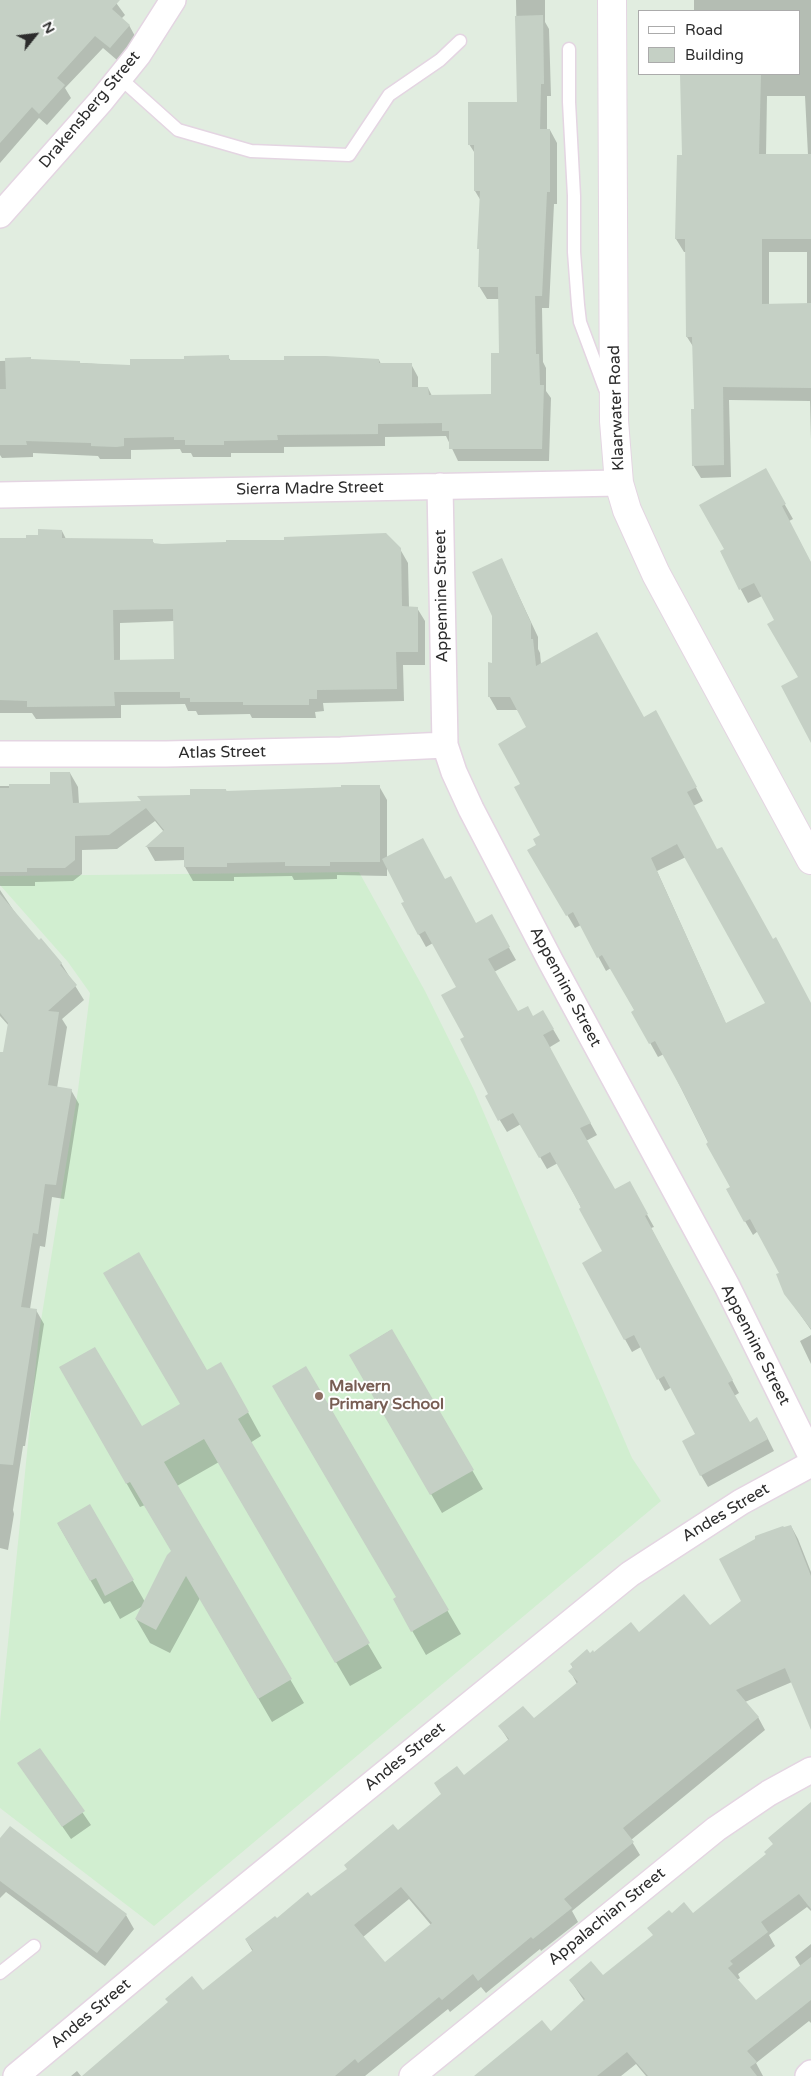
<!DOCTYPE html>
<html>
<head>
<meta charset="utf-8">
<style>
  body { margin:0 }
  #map { position:relative; width:811px; height:2076px; overflow:hidden; background:#e1ede0; font-family:"Varela Round",sans-serif }
  canvas { display:block }
  .legend { position:absolute; left:638px; top:10px; width:162px; height:65px; box-sizing:border-box; background:#fff; border:1px solid #ababab; margin:0; padding:6px 9px; list-style:none; font-size:15px; color:#2c2c2c }
  .legend li { display:flex; align-items:center; gap:10px; height:25px }
  .legend b { width:25px; border:1px solid #ababab }
  .north { position:absolute; left:10px; top:10px; width:50px; height:50px; -webkit-text-stroke:4px #fff; paint-order:stroke; rotate:61deg; font-size:14px; font-weight:700; line-height:20px; text-align:center; color:#2c2c2c }
  .north::after { content:''; display:block; margin:auto; width:18px; height:22px; background:#2c2c2c; clip-path:polygon(50% 0,100% 100%,50% 72%,0 100%) }
</style>
</head>
<body>
<div id="map">
<canvas width="811" height="2076"></canvas>
<ul class="legend">
<li><b style="height:6px;background:#fff"></b>Road</li>
<li><b style="height:14px;background:#c5d0c5"></b>Building</li>
</ul>
<div class="north">N</div>
</div>
<script>
const ctx = document.querySelector('canvas').getContext('2d');
ctx.lineJoin = 'round';
function paint(path, color) { ctx.fillStyle = color; ctx.fill(path, 'evenodd'); }
const poly = rows => new Path2D(rows.map(r => 'M' + r).join(''));
function stroke(path, color, width, dash) { ctx.strokeStyle = color; ctx.lineWidth = width; ctx.lineCap = dash ? 'butt' : 'round'; ctx.setLineDash(dash || []); ctx.stroke(path); }
function write(font, color, halo, rows, align = 'center') {
  ctx.font = font + ' "Varela Round",sans-serif'; ctx.lineWidth = 4; ctx.setLineDash([]); ctx.textBaseline = 'middle'; ctx.strokeStyle = halo; ctx.fillStyle = color; for (const [text, x, y, turn = 0] of rows) {
    ctx.save(); ctx.translate(x, y); ctx.rotate((+turn || 0) * Math.PI / 180); ctx.textAlign = isNaN(turn) ? turn : align; if (halo) ctx.strokeText(text, 0, 0); ctx.fillText(text, 0, 0); ctx.restore();
  }
}
paint(poly([
  [359,872,425,991,474,1090,632,1458,661,1501,154,1926,0,1808,0,1722,39,1333,78,1090,90,993,68,962,0,885,0,876]
]), '#d1eed0');
paint(poly([
  [0,0,114,0,125,15,121,19,129,25,136,38,117,60,103,48,65,88,71,98,47,125,39,118,0,163],
  [516,0,545,0,545,22,549,29,551,96,547,96,547,130,550,130,557,143,557,204,554,204,549,308,542,308,543,362,546,368,546,391,551,398,549,461,458,461,446,436,385,437,385,446,284,447,284,453,231,453,231,457,193,457,191,453,182,453,180,449,131,450,131,459,100,459,98,456,33,453,33,457,2,458,0,455,0,361,31,360,132,366,228,357,231,361,379,360,381,364,411,364,418,377,418,388,428,388,432,396,492,395,500,354,499,299,487,299,479,286,480,252,479,249,481,201,475,191,476,155,469,144,518,103],
  [694,0,811,0,811,440,810,401,729,400,731,477,701,478,693,465,695,410,694,348,687,337,686,252,684,252,676,239,678,156,683,156,682,74,800,74,800,11,694,11],
  [767,96,805,96,808,155,766,155],
  [769,252,807,252,807,304,769,305],
  [765,470,793,519,789,521,811,563,811,722,800,677,776,621,762,596,748,603,721,552,726,550],
  [62,531,66,539,152,540,155,545,400,549,408,563,409,608,417,608,425,621,425,665,403,665,404,701,323,703,324,711,315,712,316,718,252,718,250,714,198,715,196,711,188,711,185,704,121,705,121,718,36,719,32,713,0,713,0,540,28,539],
  [174,621,175,660,120,661,120,623],
  [502,560,538,637,538,649,540,653,541,664,643,718,663,725,703,801,693,806,717,851,811,1005,811,1330,785,1293,781,1273,758,1231,753,1235,727,1190,731,1188,664,1054,658,1057,633,1012,635,1011,611,968,606,971,581,925,575,928,529,850,538,845,542,835,522,784,528,728,518,710,497,710,489,696,494,664],
  [686,857,767,1003,726,1024,657,871],
  [70,773,78,787,79,804,142,802,226,790,227,792,379,786,387,800,387,858,445,880,476,924,491,916,516,960,494,972,517,1013,533,1017,543,1012,560,1041,550,1047,551,1052,597,1135,586,1141,614,1191,636,1195,654,1227,651,1228,739,1393,734,1396,749,1423,764,1431,774,1451,708,1487,701,1475,697,1435,672,1387,665,1391,641,1347,632,1352,583,1263,604,1252,558,1163,547,1169,521,1124,507,1132,486,1097,490,1095,466,1037,458,988,433,943,426,947,402,904,405,902,387,867,387,876,337,875,337,879,294,880,292,876,234,877,234,881,193,881,185,867,185,860,155,861,147,847,164,832,155,821,117,849,82,850,82,874,73,881,35,882,35,886,0,886,0,786,51,786],
  [0,890,16,914,39,942,61,963,84,1000,62,1019,67,1027,57,1088,71,1090,79,1104,64,1199,52,1197,45,1247,40,1246,30,1309,36,1310,44,1324,25,1446,23,1446,13,1510,14,1514,8,1550,0,1548,0,1053,4,1054,9,1026,0,1016],
  [391,1330,483,1489,442,1513,351,1355],
  [811,1335,811,1364,800,1341],
  [61,1368,142,1428,179,1406,207,1371,234,1387,261,1436,250,1443,382,1668,350,1686,219,1462,177,1486,304,1703,272,1722,200,1598,170,1653,150,1643,136,1619,143,1606,120,1619,110,1601,104,1604,58,1524,90,1506,145,1602,173,1552,145,1505,140,1507],
  [306,1368,461,1634,426,1655,394,1599,398,1598],
  [791,1526,798,1539,811,1572,811,1724,792,1682,745,1702,758,1717,765,1730,631,1840,640,1855,572,1911,578,1922,541,1951,540,1949,486,1993,481,1987,450,2012,448,2009,365,2076,84,2076,203,1991,253,1952,246,1940,311,1898,398,1832,509,1741,500,1727,534,1720,577,1684,570,1671,573,1668,571,1664,639,1634,710,1627,742,1601,784,1529],
  [409,1899,431,1925,385,1964,363,1937],
  [39,1749,91,1825,71,1839,19,1764],
  [811,1806,811,1911,807,1907,769,1935,775,1946,738,1974,740,1978,737,1980,756,2002,801,1967,795,1957,811,1944,811,2023,809,2021,756,2063,763,2076,646,2076,636,2064,621,2076,476,2076,542,2022,551,2033,585,2002,570,1980,603,1977,654,1936,649,1928,672,1914,693,1915,767,1854,774,1845,769,1838],
  [0,1841,126,1915,134,1929,105,1966,6,1892,0,1898],
  [77,2071,81,2076,71,2076]
]), '#0003');
paint(poly([
  [0,0,120,0,112,9,130,25,110,48,95,36,57,78,65,85,39,114,32,107,0,143],
  [543,15,544,84,541,84,540,129,550,129,550,192,547,192,542,296,535,296,536,354,539,354,540,385,544,385,542,449,449,449,449,431,442,431,442,423,378,424,378,434,277,435,278,440,224,441,224,445,185,445,185,440,174,440,174,437,124,438,124,446,116,447,91,446,91,443,26,441,27,445,0,445,0,389,6,389,5,358,31,357,31,359,80,361,80,363,130,365,130,359,184,359,184,356,229,355,229,360,284,360,284,356,326,356,379,359,379,363,412,363,412,387,428,387,429,395,491,394,491,353,499,353,498,287,478,287,479,249,477,249,480,191,474,191,474,145,468,145,468,102,517,102,515,16],
  [680,74,761,74,759,154,811,154,811,239,762,239,762,304,811,303,811,388,723,387,724,465,692,466,691,409,694,409,692,337,686,337,685,239,675,239,677,155,682,155],
  [766,468,786,504,782,506,811,562,811,743,781,686,798,677,767,624,774,620,754,583,739,590,720,551,724,549,699,505],
  [38,529,62,530,62,538,153,539,153,543,162,544,226,542,226,540,284,540,284,537,386,533,401,548,402,606,418,607,418,652,396,652,397,689,317,690,317,699,309,699,309,705,243,705,243,702,190,702,190,698,180,698,180,692,114,692,115,706,27,707,27,701,0,700,0,538,26,538,26,535,38,535],
  [173,609,174,659,114,660,113,610],
  [502,558,531,623,531,639,533,639,536,666,597,632,644,717,656,710,697,787,687,792,717,849,722,847,773,939,776,937,811,1003,811,1329,784,1294,776,1274,779,1273,750,1219,744,1222,726,1189,730,1187,706,1144,708,1142,682,1090,655,1041,649,1044,631,1012,634,1010,602,955,597,958,573,912,566,916,527,850,536,845,533,839,540,835,514,787,520,784,498,744,526,727,510,697,488,697,488,662,492,663,492,616,472,572],
  [677,844,765,1003,726,1023,651,858],
  [50,772,70,772,73,803,141,801,137,796,190,795,190,789,226,789,226,791,341,787,341,785,380,785,380,862,330,862,330,866,285,866,285,862,227,863,227,867,184,867,184,847,145,847,164,830,146,808,109,835,75,836,75,860,65,868,27,868,27,872,0,872,0,788,9,788,9,784,50,784],
  [423,838,445,879,451,876,476,923,492,914,510,947,488,959,518,1011,528,1006,533,1016,543,1010,554,1029,543,1035,545,1038,591,1123,580,1128,615,1189,630,1181,648,1214,645,1216,733,1380,728,1383,750,1422,757,1417,768,1439,700,1476,682,1441,695,1434,664,1376,657,1380,634,1335,624,1340,582,1263,602,1251,579,1209,581,1207,550,1152,539,1158,513,1113,498,1121,485,1096,488,1094,460,1039,464,1037,441,995,456,987,425,931,418,935,401,903,404,902,382,859],
  [0,894,39,940,41,938,62,963,60,965,77,985,48,1011,59,1012,48,1085,72,1089,56,1185,45,1184,38,1234,33,1233,21,1307,37,1309,13,1465,0,1464,0,1052,3,1052,8,1023,0,1013],
  [139,1252,207,1370,221,1362,249,1412,238,1419,370,1643,335,1663,204,1439,164,1462,292,1679,258,1699,186,1576,156,1630,135,1619,167,1555,171,1551,130,1482,126,1484,59,1367,95,1347,142,1426,180,1404,103,1273],
  [392,1329,474,1470,430,1495,349,1355],
  [306,1366,449,1610,411,1632,393,1599,396,1597,272,1386],
  [90,1504,134,1580,105,1596,96,1578,90,1581,57,1523],
  [791,1525,811,1576,811,1730,785,1668,736,1690,759,1717,623,1828,634,1842,564,1899,572,1908,533,1939,531,1937,478,1981,473,1974,442,2000,439,1997,358,2063,355,2059,335,2076,82,2076,168,2002,165,1999,192,1976,203,1990,253,1950,245,1939,275,1916,277,1918,308,1892,311,1896,347,1869,344,1865,393,1824,398,1830,441,1794,434,1783,457,1766,464,1775,509,1739,498,1726,523,1706,534,1718,578,1682,568,1671,573,1667,570,1664,587,1649,590,1653,593,1650,594,1652,631,1622,639,1632,684,1594,710,1625,741,1601,719,1559,755,1539,755,1536,783,1526,784,1527],
  [401,1887,432,1923,385,1962,354,1925],
  [40,1748,85,1811,62,1827,17,1763],
  [811,1802,811,1909,799,1894,761,1922,768,1932,730,1961,733,1964,728,1968,756,2000,811,1957,811,2000,747,2051,757,2062,750,2067,757,2076,648,2076,627,2052,597,2076,474,2076,542,2020,551,2031,585,1999,569,1980,591,1961,603,1975,653,1935,647,1928,669,1910,672,1913,684,1902,693,1913,766,1854,764,1852,773,1844,768,1838],
  [10,1826,127,1914,97,1953,0,1881,0,1838]
]), '#c5d0c5');
const service = poly([
  [569,49,569,102,574,196,574,252,578,305,580,322,605,389],
  [120,78,178,130,251,151,349,155,389,95,440,60,460,41],
  [0,1973,34,1946]
]);
const minor = poly([
  [0,215,101,101,138,55,173,0],
  [440,486,445,745,454,772,471,809,551,962,727,1286,811,1456],
  [0,495,619,483],
  [0,754,166,754,341,750,445,745],
  [16,2076,159,1957,630,1574,741,1502,811,1464],
  [412,2076,716,1829,769,1793,811,1770],
  [808,2076,811,2073]
]);
const tertiary = poly([
  [612,0,614,421,619,483,627,510,656,574,811,860]
]);
stroke(service, '#e4d5e2', 15);
stroke(minor, '#e4d5e2', 28);
stroke(tertiary, '#e4d5e2', 30);
stroke(service, '#fff', 12);
stroke(minor, '#fff', 25);
stroke(tertiary, '#fff', 28);
for (const [x, y, r, color] of [
  [319,1396,5,"#8d6e63"]
]) { const dot = new Path2D(); dot.arc(x, y, r, 0, 2 * Math.PI); ctx.fillStyle = color; ctx.fill(dot); stroke(dot, '#fff', 2); }
write('16px', '#2c2c2c', '#fff', [
  ["Drakensberg Street",90,110,-50],
  ["Klaarwater Road",617,408,-92],
  ["Sierra Madre Street",310,489,-1],
  ["Appennine Street",442,596,-91],
  ["Atlas Street",222,753,-1],
  ["Appennine Street",565,987,62],
  ["Appennine Street",755,1345,63],
  ["Andes Street",726,1513,-31],
  ["Andes Street",405,1757,-39],
  ["Appalachian Street",607,1917,-39],
  ["Andes Street",91,2014,-40]
]);
write('bold 16px', '#785e54', '#fff', [
  ["Malvern",329,1387],
  ["Primary School",329,1405]
], 'left');
</script>
</body>
</html>
